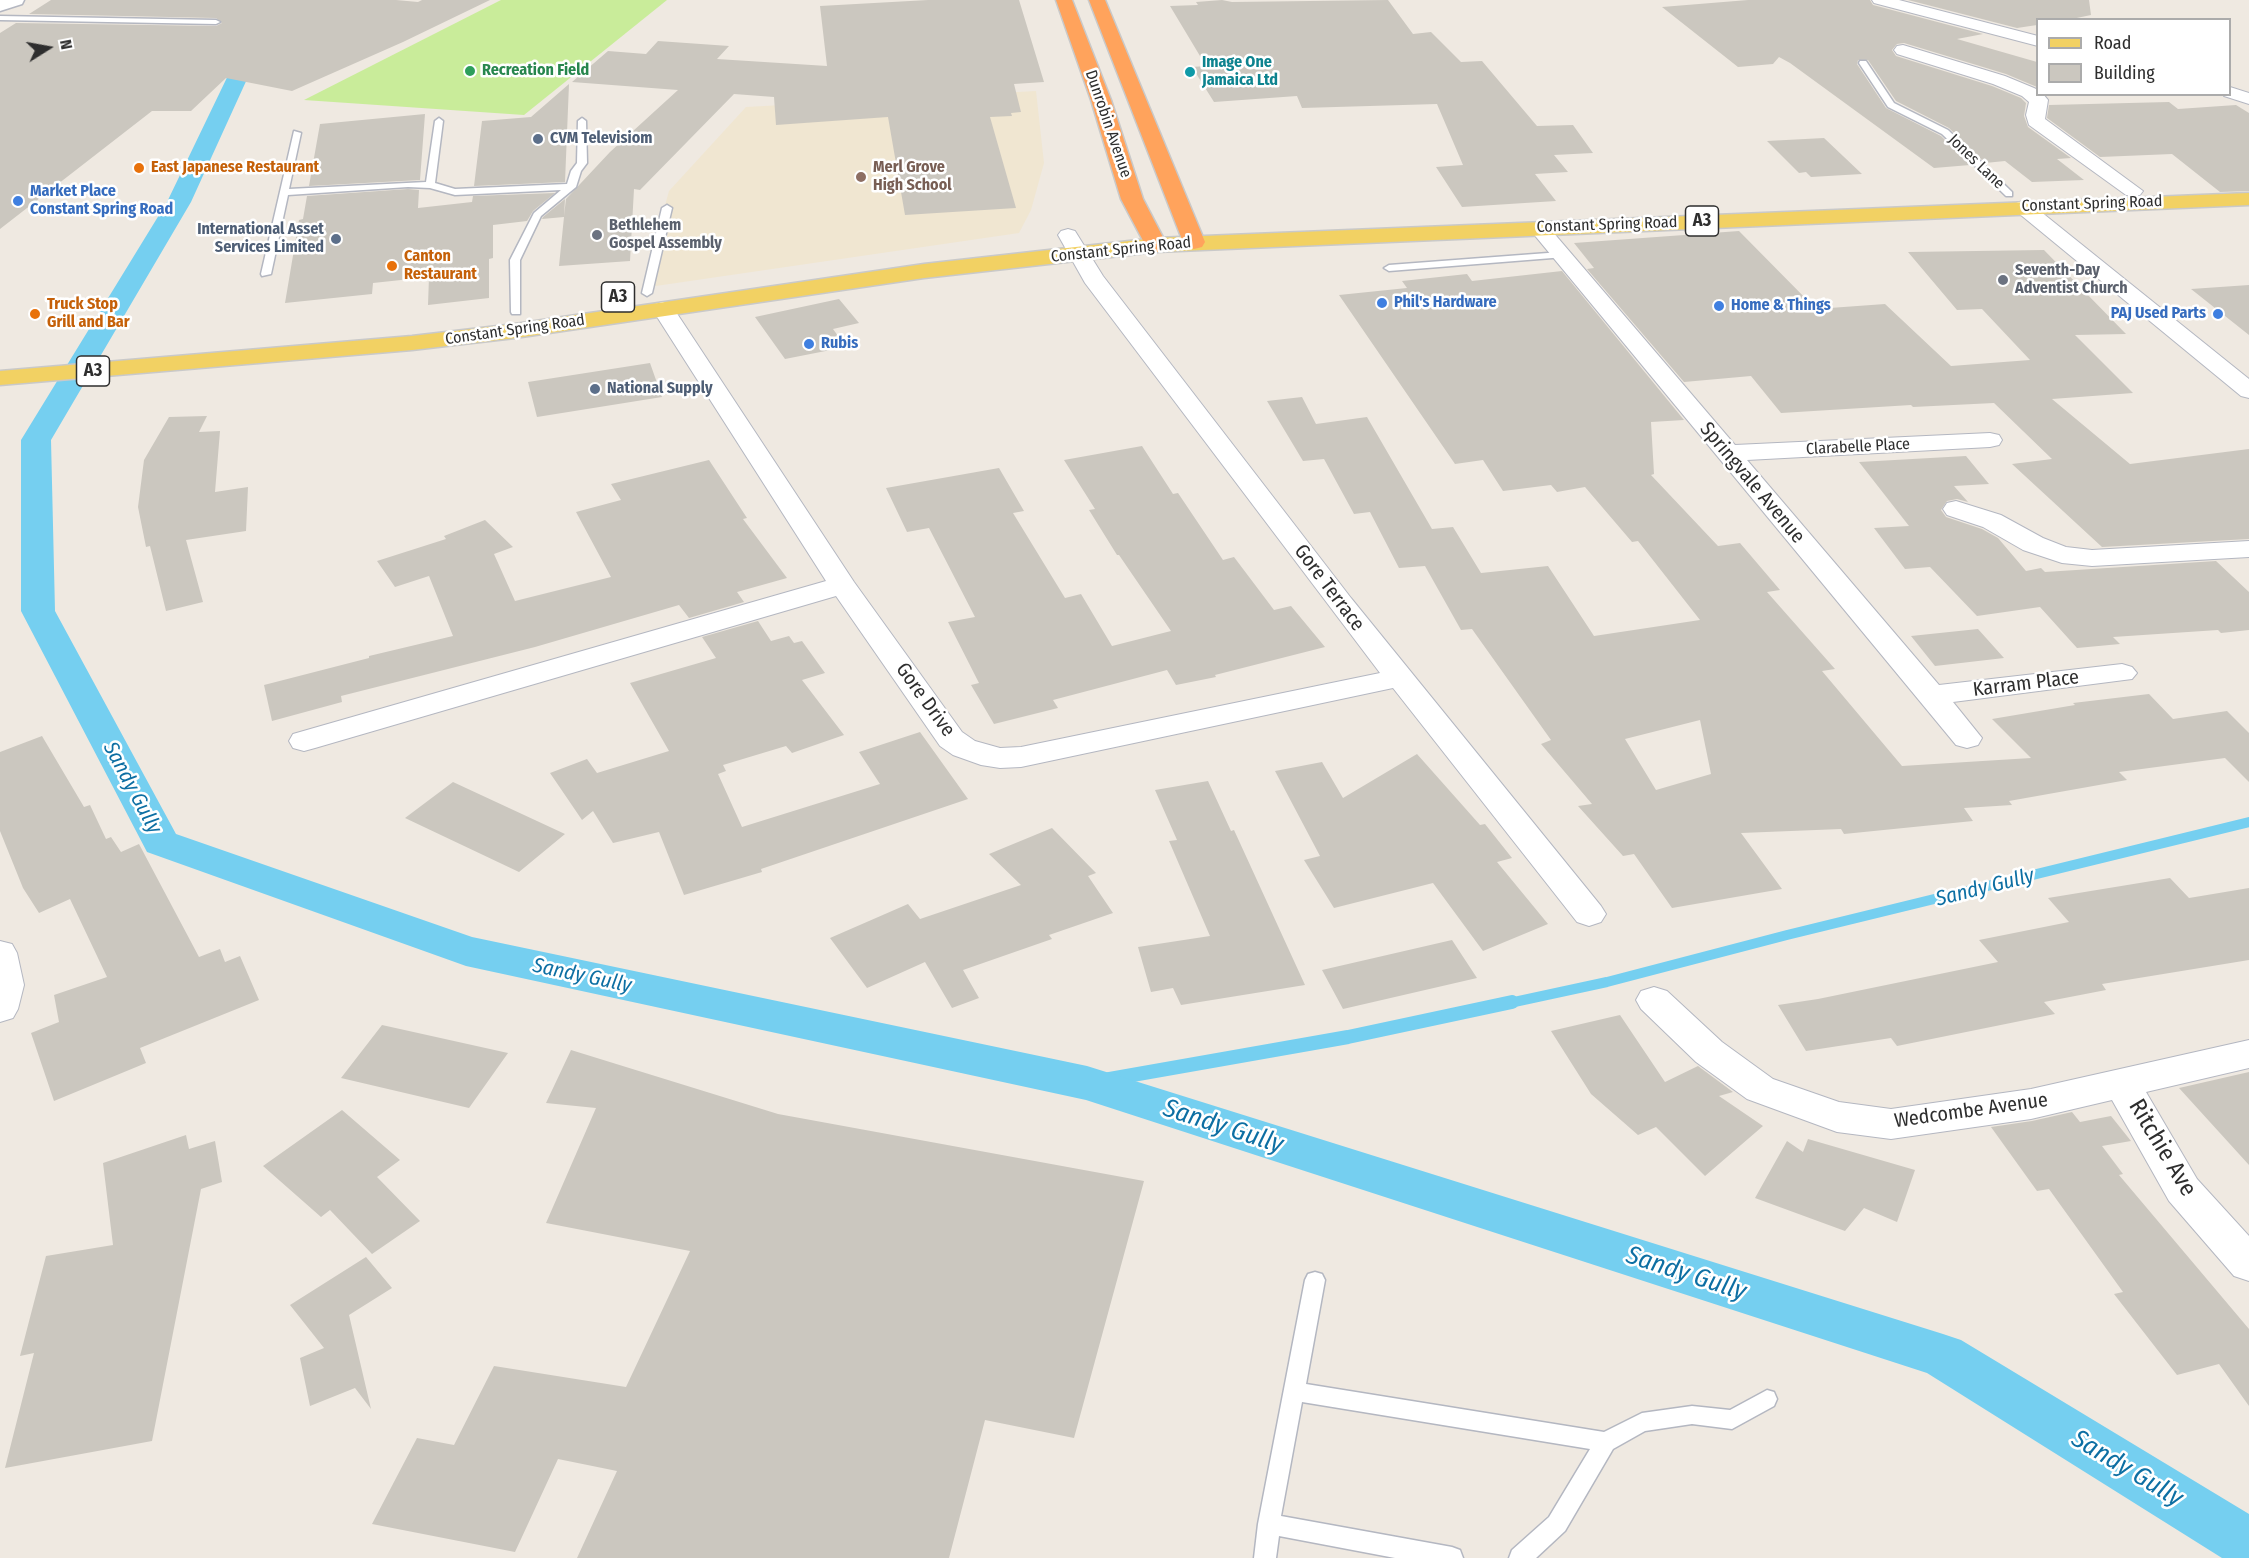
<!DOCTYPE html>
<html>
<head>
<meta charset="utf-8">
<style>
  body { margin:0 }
  #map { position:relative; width:2249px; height:1558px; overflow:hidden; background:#efe9e1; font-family:"Fira Sans Condensed",sans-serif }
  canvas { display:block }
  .legend { position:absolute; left:2036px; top:18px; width:195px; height:78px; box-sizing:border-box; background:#fff; border:2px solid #ababab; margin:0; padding:8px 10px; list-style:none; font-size:18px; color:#2e2e2e }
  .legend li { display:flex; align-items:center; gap:12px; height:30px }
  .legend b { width:30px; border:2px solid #ababab }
  .north { position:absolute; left:18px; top:18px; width:60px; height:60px; -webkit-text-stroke:4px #fff; paint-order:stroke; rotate:79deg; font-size:16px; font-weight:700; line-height:24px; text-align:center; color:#2e2e2e }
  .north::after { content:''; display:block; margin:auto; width:21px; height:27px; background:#2e2e2e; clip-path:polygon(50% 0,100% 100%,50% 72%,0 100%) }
</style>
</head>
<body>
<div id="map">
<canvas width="2249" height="1558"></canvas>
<ul class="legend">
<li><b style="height:8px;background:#f2d163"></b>Road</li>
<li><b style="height:16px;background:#cbc7bf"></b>Building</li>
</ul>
<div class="north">N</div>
</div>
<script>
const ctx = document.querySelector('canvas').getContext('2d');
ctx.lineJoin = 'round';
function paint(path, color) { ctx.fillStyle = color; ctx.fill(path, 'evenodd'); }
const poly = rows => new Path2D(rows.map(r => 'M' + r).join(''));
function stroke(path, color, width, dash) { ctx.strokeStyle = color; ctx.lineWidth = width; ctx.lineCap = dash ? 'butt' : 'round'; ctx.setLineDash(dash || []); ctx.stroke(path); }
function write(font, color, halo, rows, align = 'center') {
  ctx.font = font + ' "Fira Sans Condensed",sans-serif'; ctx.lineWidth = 5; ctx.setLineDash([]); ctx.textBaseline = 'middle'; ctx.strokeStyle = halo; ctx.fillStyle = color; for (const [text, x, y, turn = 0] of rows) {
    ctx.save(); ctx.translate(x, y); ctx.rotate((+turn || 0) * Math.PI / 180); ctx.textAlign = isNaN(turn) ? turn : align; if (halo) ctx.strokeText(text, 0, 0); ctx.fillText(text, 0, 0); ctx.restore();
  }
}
paint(poly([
  [1036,91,1044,163,1031,210,1019,233,642,288,669,191,746,107]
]), '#f0e6d1');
paint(poly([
  [501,0,667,0,524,115,304,100]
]), '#c9ec9a');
stroke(poly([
  [1505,1004,1607,982,1787,935,2249,822]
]), '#75cff0', 10);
stroke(poly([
  [1087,1083,1348,1037,1512,1002]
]), '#75cff0', 14);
paint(poly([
  [321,0,344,0,253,66,191,202,51,440,55,611,176,834,472,937,1087,1066,1943,1334,1961,1340,2249,1514,2249,1558,2222,1558,1927,1373,1086,1100,466,966,147,852,21,611,21,440,167,202,234,63,237,59,321,0]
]), '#75cff0');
paint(poly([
  [51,0,396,0,418,2,422,0,490,0,403,42,292,91,226,78,191,111,152,111,0,229,0,33,16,23,216,26,222,23,216,18,29,14],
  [928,0,1019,0,1044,82,1014,84,1021,112,1011,113,1012,116,990,117,1016,208,905,215,888,117,776,125,774,97,734,94,640,190,634,189,630,261,559,266,564,217,542,219,543,217,565,199,564,216,566,199,610,152,678,90,572,82,608,51,646,54,658,41,729,46,717,59,827,66,820,6],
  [1222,0,1232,2,1388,0,1413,34,1431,32,1461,62,1482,61,1537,126,1573,125,1593,153,1554,155,1568,172,1535,174,1556,201,1462,207,1436,167,1463,165,1437,104,1302,108,1297,96,1214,102,1192,67,1206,66,1170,6,1198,5,1196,2],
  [1748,0,1870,0,1873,5,1983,34,1957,39,2037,62,2037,87,2006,74,1904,43,1897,44,1892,50,1896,56,1992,86,2021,98,2026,103,2024,116,2028,127,2071,158,2057,159,2084,180,2032,182,2005,161,1985,163,1949,128,1896,101,1868,60,1858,60,1857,64,1886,108,1941,136,1970,165,1934,168,1790,63,1779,57,1773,64,1738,67,1662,7],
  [1908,0,2089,0,2091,15,2067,20,2037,20,2037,25,2017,28],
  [569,84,565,182,474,186,482,121,531,117],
  [2169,102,2178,109,2236,105,2249,113,2249,191,2220,192,2172,154,2100,157,2047,118,2049,105],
  [425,114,420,180,309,186,320,124],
  [1824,138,1862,174,1811,177,1806,172,1799,173,1767,141],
  [408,189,419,190,418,208,472,202,473,196,555,193,533,211,527,221,493,225,493,258,489,259,489,298,428,305,429,277,373,283,372,294,285,303,299,220,303,219,307,196],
  [1739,231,1816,309,1885,304,1951,366,2030,360,1982,309,1957,310,1908,252,2044,250,2126,334,2075,335,2133,393,2052,399,2130,464,2249,449,2249,539,2102,547,2012,464,2052,459,1994,403,1913,407,1911,405,1781,413,1751,376,1684,382,1587,269,1594,268,1574,243],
  [1562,271,1684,420,1651,422,1654,474,1651,475,1718,546,1740,543,1780,590,1767,592,1835,669,1822,671,1902,766,2031,758,1992,719,2075,705,2073,703,2149,694,2173,719,2227,711,2249,733,2249,782,2225,758,2119,772,2127,780,2009,801,2012,805,1964,808,1973,821,1844,834,1841,829,1741,833,1782,889,1672,908,1634,854,1623,856,1578,806,1592,804,1541,744,1551,740,1472,629,1461,630,1425,566,1399,568,1370,512,1354,514,1324,459,1303,461,1267,401,1302,397,1316,424,1367,417,1432,529,1453,527,1481,573,1548,566,1594,636,1700,620,1638,541,1632,542,1585,487,1557,492,1551,485,1503,491,1483,460,1455,464,1339,295,1407,288,1402,281,1467,274,1472,281],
  [1700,720,1711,774,1656,790,1625,739],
  [2249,285,2249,335,2191,289],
  [839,299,859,323,833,329,846,347,785,359,755,317],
  [650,363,662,397,537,417,528,382],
  [207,416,199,432,220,431,215,492,248,487,246,531,186,540,203,602,166,611,150,546,146,547,138,507,144,460,169,417],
  [1142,446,1173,494,1178,493,1223,560,1234,557,1274,610,1291,606,1325,647,1215,675,1216,677,1176,685,1167,670,1053,700,1058,708,994,724,971,685,979,683,948,622,975,617,929,528,907,532,886,488,999,468,1024,511,1013,513,1065,598,1081,594,1112,646,1171,631,1119,555,1117,555,1089,510,1095,509,1064,460],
  [1966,456,1989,484,1954,486,1968,502,1957,499,1947,501,1941,510,1946,517,1982,529,1998,538,2026,571,2041,568,2045,572,2216,561,2249,592,2249,630,2221,633,2218,630,2113,637,2120,644,2077,648,2040,607,1977,616,1930,567,1905,569,1874,528,1909,526,1859,462],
  [709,460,747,518,743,519,787,578,737,592,744,602,689,618,679,605,535,647,341,696,342,702,272,721,264,685,369,658,369,656,453,636,429,576,395,587,377,561,446,539,444,536,485,520,513,547,494,554,515,601,611,577,576,512,621,500,611,484],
  [758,621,771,641,789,636,794,643,802,641,825,673,802,680,844,735,792,753,786,746,723,765,726,771,718,774,742,827,880,784,859,752,920,732,968,799,761,869,762,872,684,895,659,832,613,843,593,811,582,820,550,773,587,759,597,773,669,751,630,683,716,658,702,637],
  [1978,629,2004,658,1935,666,1911,636],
  [42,736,84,807,90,805,106,839,111,837,121,852,139,844,199,957,220,949,225,962,240,956,259,1000,140,1048,146,1063,54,1101,31,1033,59,1022,54,995,107,977,70,899,39,913,23,888,0,831,0,752],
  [1417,754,1480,825,1485,824,1512,858,1497,862,1548,924,1483,951,1433,883,1334,908,1304,860,1320,856,1275,771,1322,762,1343,798],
  [1208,781,1231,831,1234,830,1305,985,1181,1005,1173,988,1151,992,1138,947,1210,936,1169,841,1177,840,1155,790],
  [453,782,565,834,519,872,405,818],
  [1052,828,1096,873,1088,876,1113,913,1049,935,1052,939,963,970,979,998,952,1008,925,962,867,988,830,938,908,904,920,919,1021,885,989,854],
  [2170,878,2189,898,2249,888,2249,960,2102,984,2106,990,2044,1002,2055,1014,1897,1046,1891,1038,1806,1051,1778,1005,1818,999,1998,962,1979,940,2069,922,2048,898],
  [1452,940,1477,978,1343,1009,1322,970],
  [1620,1015,1665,1082,1698,1066,1733,1092,1719,1096,1763,1126,1705,1176,1656,1127,1638,1135,1591,1094,1551,1031],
  [382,1025,508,1053,469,1108,341,1078],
  [571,1050,778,1114,1144,1181,1074,1438,985,1420,949,1558,577,1558,617,1471,558,1459,515,1552,372,1524,417,1438,454,1445,494,1366,626,1387,690,1251,546,1223,596,1108,546,1103],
  [2249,1072,2249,1165,2179,1088],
  [342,1110,400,1160,377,1177,420,1221,372,1254,330,1210,321,1217,263,1166],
  [2072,1112,2080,1122,2111,1116,2131,1141,2102,1146,2123,1174,2119,1175,2249,1329,2249,1406,2219,1364,2177,1375,2114,1294,2123,1292,2049,1189,2037,1191,1991,1127,2032,1121],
  [186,1135,189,1149,215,1141,222,1182,201,1189,152,1441,5,1468,34,1353,20,1356,46,1256,113,1245,103,1163],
  [1808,1139,1915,1170,1897,1222,1864,1208,1845,1231,1755,1198,1787,1141,1803,1152],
  [366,1257,392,1288,349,1315,371,1409,355,1388,310,1406,300,1358,324,1348,290,1305]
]), '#cbc7bf');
const lane = poly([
  [0,16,216,20,220,22,216,24,0,20,0,16],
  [1860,61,1866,61,1894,103,1948,130,2012,192,2012,196,2006,196,1942,134,1888,107,1859,63,1860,61],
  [439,118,443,121,435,183,455,189,567,184,571,171,577,163,578,121,582,118,586,121,587,163,581,171,576,187,541,216,520,260,520,314,512,314,511,312,510,260,534,213,561,190,455,195,430,188,408,187,288,195,271,274,262,276,261,274,294,131,301,133,289,189,426,182,435,121,439,118],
  [667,205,672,208,652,293,647,296,642,293,662,208,667,205],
  [1561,252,1566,255,1565,257,1389,271,1384,268,1389,265,1561,252],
  [1315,1272,1322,1274,1325,1280,1306,1384,1604,1432,1642,1413,1692,1406,1730,1410,1767,1390,1774,1392,1777,1399,1774,1406,1732,1429,1692,1424,1645,1431,1613,1449,1565,1531,1536,1558,1509,1558,1512,1550,1549,1517,1590,1449,1302,1402,1281,1516,1452,1547,1460,1550,1463,1558,1395,1558,1279,1536,1276,1558,1254,1558,1258,1524,1305,1280,1308,1274,1315,1272]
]);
const street = poly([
  [1872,0,1899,0,2038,36,2038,46,1874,3,1872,0],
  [1903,45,2005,76,2034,88,2038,90,2038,94,2043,94,2048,100,2045,119,2143,191,2140,195,2126,195,2029,125,2026,115,2029,102,2022,96,1993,84,1897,54,1894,50,1897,46,1903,45],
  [2230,87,2249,93,2249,104,2224,96,2230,94,2230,87],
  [2023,201,2030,203,2249,379,2249,398,2241,396,2016,211,2013,207,2016,203,2023,201],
  [1539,222,1546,224,1735,445,1990,433,1999,435,2002,440,1999,445,1990,447,1747,460,1939,685,2122,664,2132,667,2137,673,2132,679,1953,702,1982,738,1978,745,1967,748,1956,745,1532,232,1529,228,1532,224,1539,222],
  [1068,229,1075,231,1103,276,1351,598,1601,906,1606,914,1601,922,1589,926,1577,922,1393,688,1021,767,1000,768,981,765,953,755,940,746,836,596,315,748,304,751,293,748,289,741,293,734,826,581,652,309,655,304,663,302,671,304,674,309,854,582,962,732,975,741,1000,748,1021,747,1380,673,1085,283,1058,235,1061,231,1068,229],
  [1956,501,2001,515,2043,538,2066,547,2092,550,2249,541,2249,557,2092,566,2062,563,2023,550,1983,527,1947,515,1943,509,1947,503,1956,501],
  [0,941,12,944,17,953,24,985,18,1009,13,1018,0,1022,0,941],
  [1654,987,1667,991,1722,1042,1773,1079,1839,1102,1891,1109,2031,1089,2249,1040,2249,1068,2146,1092,2197,1179,2249,1236,2249,1281,2234,1276,2169,1201,2112,1100,2031,1119,1891,1139,1837,1132,1747,1099,1696,1062,1641,1009,1636,1000,1641,991,1654,987]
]);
const secondary = poly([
  [0,0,24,0,22,4,0,11,0,0]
]);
const primary = poly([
  [2249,193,2249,205,1156,252,924,278,515,338,412,350,0,385,0,371,412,336,515,324,924,264,1156,238,2249,193]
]);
const highway = poly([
  [1056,0,1072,0,1111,100,1143,199,1167,245,1164,250,1156,252,1148,250,1121,199,1091,100,1056,0],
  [1089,0,1105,0,1205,242,1202,247,1194,249,1186,247,1183,242,1089,0]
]);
stroke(lane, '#b4b7c1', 3);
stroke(street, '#b4b7c1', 2);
stroke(secondary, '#b4b7c1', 3);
stroke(primary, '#c9c9c9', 3);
stroke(highway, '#c9c9c9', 3);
paint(lane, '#fff');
paint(street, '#fff');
paint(secondary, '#fff');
paint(primary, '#f2d163');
paint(highway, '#ffa35c');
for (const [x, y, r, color] of [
  [470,71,6,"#2e9e5b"],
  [1190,72,6,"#0f9aa8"],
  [538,139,6,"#5c6f8a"],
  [139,168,6,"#e8710a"],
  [861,177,6,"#8d6e63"],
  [18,201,6,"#3f7fe0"],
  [597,235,6,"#6b7280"],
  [336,239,6,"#5c6f8a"],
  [392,266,6,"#e8710a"],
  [2003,280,6,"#6b7280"],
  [1382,303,6,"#3f7fe0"],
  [1719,306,6,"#3f7fe0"],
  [35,314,6,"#e8710a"],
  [2218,314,6,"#3f7fe0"],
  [809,344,6,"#3f7fe0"],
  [595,389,6,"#5c6f8a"]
]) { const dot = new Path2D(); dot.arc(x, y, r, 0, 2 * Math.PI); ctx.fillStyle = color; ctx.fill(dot); stroke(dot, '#fff', 2); }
write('bold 16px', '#0d838f', '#fff', [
  ["Image One",1202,63],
  ["Jamaica Ltd",1202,81]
], 'left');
write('bold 16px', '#27864d', '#fff', [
  ["Recreation Field",482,71]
], 'left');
write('16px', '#2e2e2e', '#fff', [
  ["Dunrobin Avenue",1108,124,71],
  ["Jones Lane",1976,162,44],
  ["Constant Spring Road",2092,204,-2],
  ["Constant Spring Road",1607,225,-2],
  ["Constant Spring Road",1121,250,-6],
  ["Constant Spring Road",515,330,-8],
  ["Clarabelle Place",1858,447,-3]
]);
write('bold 16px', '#4e5e75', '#fff', [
  ["CVM Televisiom",550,139],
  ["International Asset",324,230,"right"],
  ["Services Limited",324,248,"right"],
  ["National Supply",607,389]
], 'left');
write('bold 16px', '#c56008', '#fff', [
  ["East Japanese Restaurant",151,168],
  ["Canton",404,257],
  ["Restaurant",404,275],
  ["Truck Stop",47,305],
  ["Grill and Bar",47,323]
], 'left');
write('bold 16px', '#785e54', '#fff', [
  ["Merl Grove",873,168],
  ["High School",873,186]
], 'left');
write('bold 16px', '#366cbe', '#fff', [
  ["Market Place",30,192],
  ["Constant Spring Road",30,210],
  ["Phil's Hardware",1394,303],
  ["Home & Things",1731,306],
  ["PAJ Used Parts",2206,314,"right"],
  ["Rubis",821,344]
], 'left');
write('bold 16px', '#5b616d', '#fff', [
  ["Bethlehem",609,226],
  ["Gospel Assembly",609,244],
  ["Seventh-Day",2015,271],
  ["Adventist Church",2015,289]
], 'left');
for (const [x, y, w] of [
  [1702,221,33],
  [618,297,33],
  [93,371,33]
]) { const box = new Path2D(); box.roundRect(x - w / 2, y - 15, w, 30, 4.5); ctx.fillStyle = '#fff'; ctx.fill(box); stroke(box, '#2e2e2e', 1.5); }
write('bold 18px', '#2e2e2e', null, [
  ["A3",1702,221],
  ["A3",618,297],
  ["A3",93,371]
]);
write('20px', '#2e2e2e', '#fff', [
  ["Springvale Avenue",1752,483,50],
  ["Gore Terrace",1329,588,53],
  ["Karram Place",2026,684,-7],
  ["Gore Drive",925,700,54],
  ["Wedcombe Avenue",1971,1111,-8]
]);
write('italic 21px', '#0d6fa3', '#fff', [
  ["Sandy Gully",132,788,62],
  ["Sandy Gully",1985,888,-14],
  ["Sandy Gully",582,976,12]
]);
write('24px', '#2e2e2e', '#fff', [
  ["Ritchie Ave",2162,1148,59]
]);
write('italic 26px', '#0d6fa3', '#fff', [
  ["Sandy Gully",1223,1127,18],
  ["Sandy Gully",1686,1274,18],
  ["Sandy Gully",2127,1469,31]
]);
</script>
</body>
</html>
